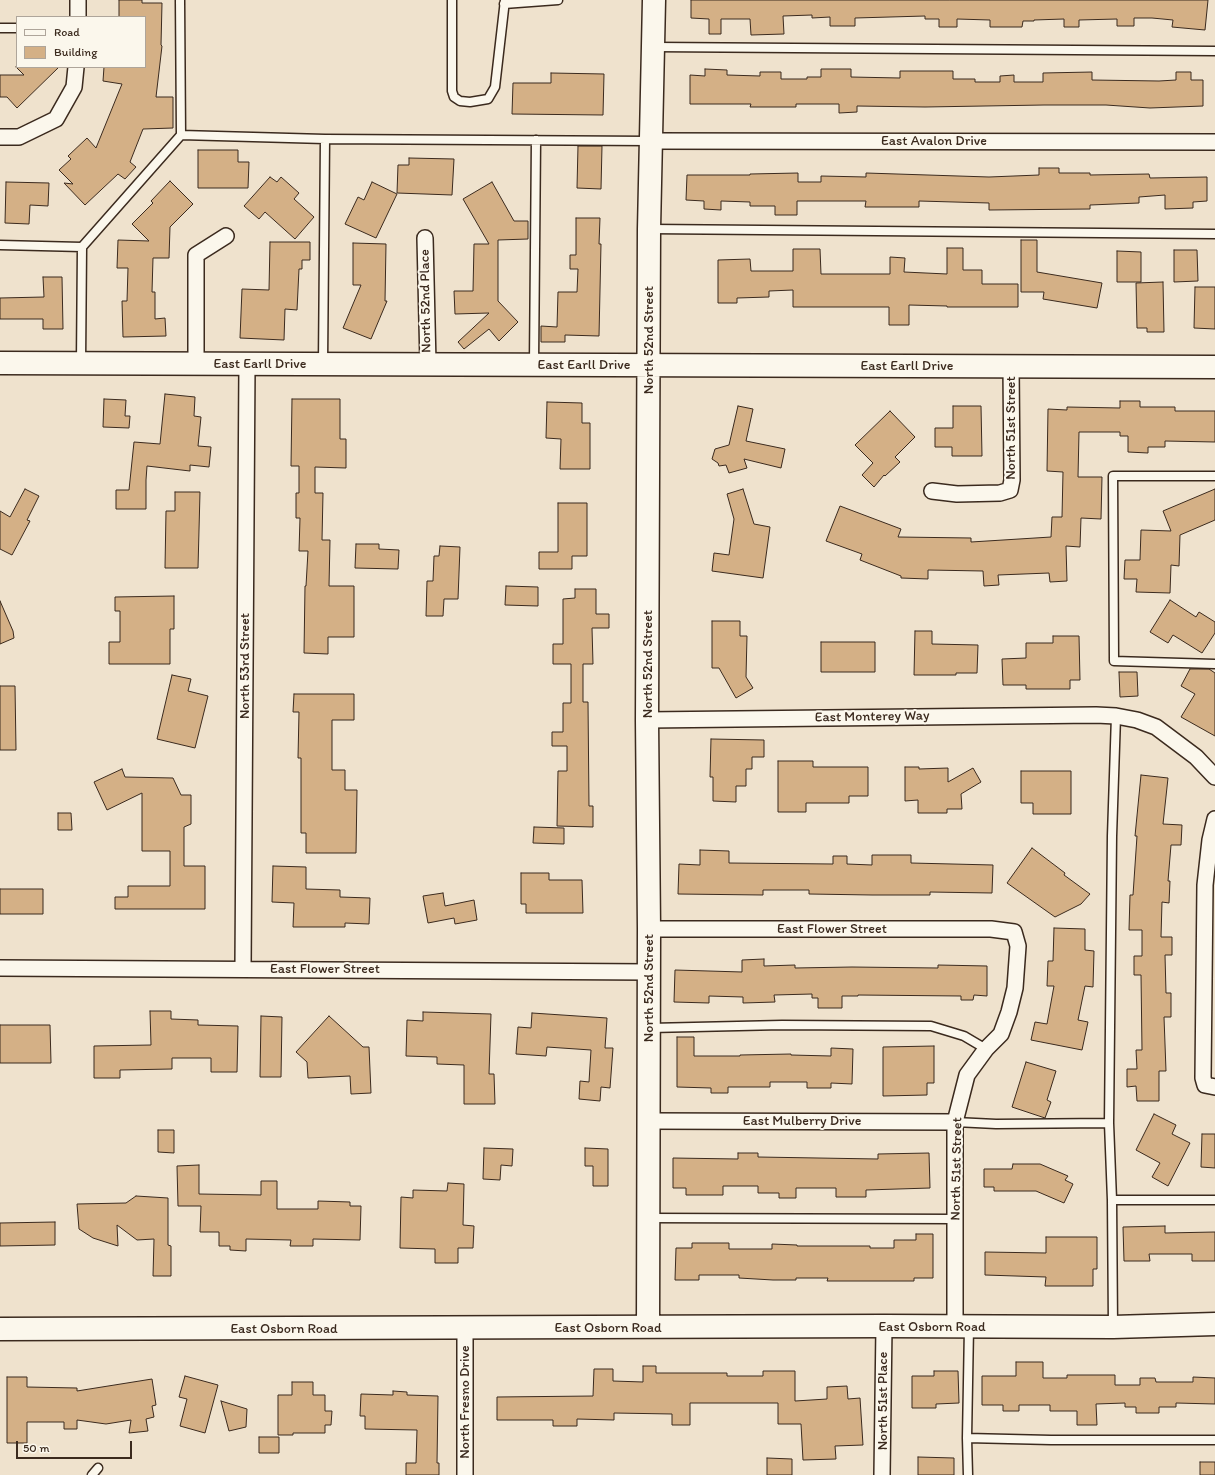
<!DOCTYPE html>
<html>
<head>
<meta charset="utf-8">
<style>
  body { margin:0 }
  #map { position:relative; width:1215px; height:1475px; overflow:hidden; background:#efe2cd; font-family:Itim,sans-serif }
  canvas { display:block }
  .legend { position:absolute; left:16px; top:16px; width:130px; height:52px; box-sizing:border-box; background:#fbf7ec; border:1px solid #aea59a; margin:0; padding:5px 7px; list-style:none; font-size:12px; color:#3b2a1e }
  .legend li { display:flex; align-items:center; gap:8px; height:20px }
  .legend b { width:20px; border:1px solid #aea59a }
  .scale { position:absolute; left:16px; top:1441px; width:116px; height:18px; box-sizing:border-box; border:2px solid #3b2a1e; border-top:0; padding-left:5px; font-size:12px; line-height:14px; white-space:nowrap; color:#3b2a1e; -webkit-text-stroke:3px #fbf7ec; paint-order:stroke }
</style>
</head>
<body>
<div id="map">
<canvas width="1215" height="1475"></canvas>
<ul class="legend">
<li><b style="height:5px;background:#fbf7ec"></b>Road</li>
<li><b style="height:11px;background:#d4b086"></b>Building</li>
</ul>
<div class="scale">50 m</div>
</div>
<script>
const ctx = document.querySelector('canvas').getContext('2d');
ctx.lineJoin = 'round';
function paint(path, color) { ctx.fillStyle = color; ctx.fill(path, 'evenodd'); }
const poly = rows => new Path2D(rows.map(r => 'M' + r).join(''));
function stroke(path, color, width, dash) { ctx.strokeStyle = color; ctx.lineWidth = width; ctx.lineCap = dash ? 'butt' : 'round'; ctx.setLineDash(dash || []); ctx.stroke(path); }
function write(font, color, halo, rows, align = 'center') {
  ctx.font = font + ' Itim,sans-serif'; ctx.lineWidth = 4; ctx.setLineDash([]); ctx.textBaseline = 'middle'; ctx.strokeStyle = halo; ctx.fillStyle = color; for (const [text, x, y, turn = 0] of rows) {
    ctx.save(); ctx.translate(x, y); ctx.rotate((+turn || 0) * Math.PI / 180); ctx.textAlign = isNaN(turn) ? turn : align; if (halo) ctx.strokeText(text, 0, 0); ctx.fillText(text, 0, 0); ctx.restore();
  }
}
const building = poly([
  [119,0,142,0,142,3,162,3,161,45,162,46,156,97,173,97,173,128,143,129,130,162,136,167,125,179,118,174,85,205,64,183,73,184,59,170,71,159,68,156,87,138,96,148,122,84,103,81,104,67,145,67,145,17,119,17,119,0],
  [691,0,1208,0,1205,30,1172,27,1173,20,1152,18,1134,18,1134,26,1117,26,1117,19,1079,20,1079,27,1064,27,1064,19,1034,20,1034,21,1023,21,1022,27,990,27,990,20,957,19,957,27,939,27,939,19,925,19,925,16,855,18,855,26,830,26,830,17,812,18,812,15,783,16,784,34,751,35,750,19,721,19,721,34,709,34,709,19,691,18,691,0],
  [16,67,59,67,17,108,7,97,0,97,0,75,24,75,16,67],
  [705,69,727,70,727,75,760,76,760,72,781,72,781,79,807,79,807,77,821,77,821,69,851,69,851,77,900,78,900,71,953,71,953,79,975,79,975,82,1000,82,1000,76,1014,75,1014,82,1043,82,1043,73,1092,72,1092,80,1159,81,1176,80,1176,72,1191,72,1191,80,1203,80,1203,106,1150,108,1106,105,1044,105,925,107,857,106,857,112,839,113,839,104,796,104,796,107,750,107,751,104,690,104,690,75,705,76,705,69],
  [551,73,604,74,603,115,512,114,513,83,551,83,551,73],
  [578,146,602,146,601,189,577,188,578,146],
  [198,150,238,150,238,162,249,162,248,188,198,188,198,150],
  [409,158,454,159,452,195,397,193,398,165,409,165,409,158],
  [1039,168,1059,168,1059,173,1090,173,1090,175,1149,174,1150,178,1207,177,1207,201,1193,202,1193,208,1165,209,1165,195,1139,197,1139,203,1090,205,1090,209,989,210,989,203,919,201,919,207,865,207,866,201,797,201,797,215,775,215,775,206,750,206,750,202,721,201,721,210,704,209,704,201,686,200,687,175,750,175,750,174,798,173,798,182,821,182,821,176,866,177,866,173,989,177,1039,175,1039,168],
  [270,177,277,182,281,177,299,193,294,199,314,217,295,239,265,212,259,219,244,206,270,177],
  [170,181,193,204,170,227,169,258,153,258,152,292,155,292,155,319,165,318,166,336,123,337,122,301,127,301,128,268,117,268,118,240,149,241,132,224,153,203,151,201,170,181],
  [6,182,49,183,48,206,30,205,29,224,5,223,6,182],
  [372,182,397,194,376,238,345,224,358,197,364,200,372,182],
  [492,182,514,221,528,221,528,239,498,240,498,301,518,322,499,341,489,329,464,349,458,342,489,313,455,314,454,291,473,291,474,244,489,244,463,199,492,182],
  [576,218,600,218,599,244,601,244,599,336,565,335,565,342,541,342,541,326,557,327,558,292,577,292,578,269,570,269,570,255,576,255,576,218],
  [1021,240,1037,240,1037,272,1102,283,1097,308,1043,299,1044,292,1021,292,1021,240],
  [270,242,310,242,310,260,302,260,302,269,299,269,297,310,285,309,284,340,240,338,242,289,269,290,270,242],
  [353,243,386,244,385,301,387,301,371,339,343,328,361,285,353,285,353,243],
  [947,248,963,248,963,270,982,270,982,284,1018,284,1018,307,947,307,947,306,909,305,909,325,889,325,889,307,793,307,793,290,769,291,769,297,737,298,737,303,718,303,718,260,750,259,751,271,793,271,793,249,820,249,821,274,890,274,890,257,905,258,904,272,947,274,947,248],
  [1174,250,1197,250,1198,281,1174,282,1174,250],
  [1117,251,1141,252,1141,282,1117,282,1117,251],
  [43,277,62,277,63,329,43,329,43,319,0,319,0,298,44,297,43,277],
  [1163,282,1164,332,1147,332,1147,328,1137,328,1136,283,1163,282],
  [1195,287,1215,287,1215,329,1194,328,1195,287],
  [165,394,195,397,194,416,201,417,198,446,211,447,209,467,190,465,190,471,147,466,146,480,146,509,116,509,116,490,129,490,134,442,160,444,165,394],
  [104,399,126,400,125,416,130,416,129,428,103,427,104,399],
  [292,399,340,399,340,439,346,439,346,468,315,467,315,493,323,493,322,540,330,540,329,586,354,586,354,637,328,637,328,654,304,653,305,586,306,586,308,551,299,551,300,518,296,518,296,493,299,493,299,466,291,466,292,399],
  [1120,401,1140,401,1140,407,1175,407,1175,411,1215,411,1215,442,1165,441,1165,447,1148,447,1148,453,1128,452,1128,436,1120,436,1120,432,1079,432,1078,477,1102,477,1101,519,1081,518,1080,547,1066,546,1067,581,1050,582,1049,573,998,575,999,585,984,586,983,571,928,570,928,579,901,578,901,576,860,560,862,554,826,541,840,506,901,529,898,537,971,538,971,542,1051,537,1052,517,1062,517,1063,472,1047,471,1048,409,1067,410,1067,407,1120,408,1120,401],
  [547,402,582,403,582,423,590,423,590,469,560,469,561,439,546,438,547,402],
  [738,406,753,409,746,441,785,449,781,468,744,459,747,468,729,473,726,465,719,466,718,463,712,459,715,449,729,445,738,406],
  [953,406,981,406,982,456,952,456,952,447,935,447,935,428,953,428,953,406],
  [890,411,915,437,895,457,900,462,885,476,884,475,874,487,862,475,873,463,855,445,890,411],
  [25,489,39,496,27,520,30,521,12,555,0,549,0,511,10,517,25,489],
  [743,489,754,524,770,527,763,578,712,571,714,553,729,555,734,519,727,494,743,489],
  [1215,489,1215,520,1180,535,1179,566,1171,565,1170,593,1136,592,1137,579,1124,579,1125,560,1140,560,1141,530,1171,531,1163,511,1215,489],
  [175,492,200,492,198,568,165,568,166,511,175,511,175,492],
  [558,503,587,503,587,556,572,556,572,569,539,569,539,552,558,552,558,503],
  [356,544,379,544,379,549,399,550,398,569,355,568,356,544],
  [440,546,460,547,458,599,444,599,443,616,426,616,427,581,433,581,434,556,439,556,440,546],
  [506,586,538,587,538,606,505,605,506,586],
  [575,589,596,589,596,614,609,614,609,628,592,628,593,664,583,664,583,702,588,702,589,806,593,806,593,827,557,826,558,771,567,771,567,746,552,746,552,732,563,732,563,703,571,703,571,664,553,664,553,644,563,644,563,599,575,598,575,589],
  [174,596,174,629,170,629,170,664,109,664,109,642,120,642,120,611,115,611,115,597,174,596],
  [1170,600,1196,617,1199,612,1215,622,1215,633,1202,653,1173,635,1168,643,1150,632,1170,600],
  [0,601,13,631,14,638,0,644,0,601],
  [712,621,740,621,740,636,747,636,746,677,753,688,736,698,719,668,712,668,712,621],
  [915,631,932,631,932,644,978,645,977,673,956,673,956,675,914,675,915,631],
  [1053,636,1079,636,1080,680,1070,680,1070,689,1026,689,1026,685,1003,685,1002,659,1026,658,1026,643,1053,643,1053,636],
  [821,642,875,642,875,672,821,672,821,642],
  [1190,669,1209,669,1215,673,1215,736,1181,717,1195,694,1181,686,1190,669],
  [1119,672,1137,672,1138,696,1120,697,1119,672],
  [172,675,191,679,188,691,208,696,195,748,157,739,172,675],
  [0,686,15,686,16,750,0,750,0,686],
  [294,694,354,694,354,720,332,720,332,770,345,770,345,790,357,790,356,853,306,853,306,833,301,833,301,758,298,758,299,712,293,712,294,694],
  [711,739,764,740,764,757,752,757,752,769,746,769,746,786,736,786,736,802,713,801,713,777,710,777,711,739],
  [778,761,813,761,813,767,868,767,868,796,849,796,849,803,806,803,806,812,778,812,778,761],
  [905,767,919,767,919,769,948,768,948,782,973,768,981,782,961,794,962,809,947,809,947,813,918,813,918,800,905,801,905,767],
  [122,769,125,777,173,778,181,795,191,795,191,824,184,827,184,866,205,866,205,909,115,909,115,897,128,897,128,886,170,886,170,851,142,851,142,793,107,810,94,782,122,769],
  [1021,771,1071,771,1071,814,1033,814,1033,803,1021,803,1021,771],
  [1141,775,1168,778,1163,824,1182,825,1181,845,1171,845,1168,881,1170,881,1169,903,1162,902,1161,937,1172,937,1172,955,1165,955,1166,993,1171,993,1171,1017,1164,1017,1166,1071,1159,1071,1159,1101,1137,1101,1136,1086,1127,1087,1127,1069,1137,1069,1136,1050,1142,1050,1141,975,1134,975,1134,956,1142,956,1142,930,1129,930,1130,895,1133,895,1137,836,1135,836,1141,775],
  [58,813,71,813,72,830,58,830,58,813],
  [534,827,564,828,564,844,533,843,534,827],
  [1032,848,1065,873,1064,875,1090,894,1081,904,1055,917,1007,883,1032,848],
  [700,850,729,851,729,863,833,864,833,856,847,856,847,864,872,865,872,855,911,855,911,863,993,865,992,893,930,892,930,895,872,895,809,894,809,890,763,890,763,895,678,894,679,864,700,865,700,850],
  [273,866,306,867,306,889,340,890,340,897,370,898,369,924,345,923,345,927,293,927,294,903,272,902,273,866],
  [521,873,549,873,549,880,582,880,583,913,526,913,526,904,521,904,521,873],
  [0,889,43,889,43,914,0,914,0,889],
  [443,893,445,906,474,900,477,920,455,924,454,918,428,923,423,896,443,893],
  [1054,928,1085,929,1085,950,1094,951,1093,987,1085,986,1078,1020,1088,1022,1082,1050,1031,1040,1035,1022,1047,1024,1054,986,1047,986,1048,961,1053,961,1054,928],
  [764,959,764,966,795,965,795,968,852,967,938,968,938,965,987,966,987,996,974,995,973,1000,961,1000,961,996,858,995,858,996,842,996,842,1008,818,1008,818,998,812,998,812,994,774,995,775,1002,743,1003,743,997,709,996,709,1003,674,1002,675,970,742,972,742,960,764,959],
  [150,1011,171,1011,171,1019,198,1020,198,1025,238,1026,237,1072,211,1072,211,1058,172,1058,172,1069,120,1070,120,1078,94,1078,94,1046,151,1045,150,1011],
  [423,1012,491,1014,489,1074,494,1074,495,1104,464,1104,464,1065,437,1064,437,1057,406,1056,407,1020,423,1021,423,1012],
  [532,1013,607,1018,605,1048,613,1048,610,1088,601,1087,600,1101,579,1099,580,1081,589,1082,591,1050,547,1047,546,1056,516,1054,518,1027,531,1028,532,1013],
  [261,1016,282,1017,281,1077,260,1077,261,1016],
  [329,1016,363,1047,369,1047,371,1093,351,1094,350,1076,308,1078,307,1062,296,1052,329,1016],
  [0,1025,50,1025,51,1063,0,1063,0,1025],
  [677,1037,694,1037,694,1056,740,1056,740,1055,791,1054,791,1055,831,1056,831,1048,853,1049,852,1084,831,1083,831,1088,807,1088,807,1082,770,1082,770,1087,728,1087,728,1093,711,1093,711,1088,677,1087,677,1037],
  [934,1046,934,1083,927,1083,927,1095,883,1096,883,1047,934,1046],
  [1026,1062,1056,1071,1047,1100,1051,1102,1045,1118,1012,1107,1026,1062],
  [1154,1114,1176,1125,1172,1134,1190,1143,1168,1186,1152,1177,1160,1163,1136,1150,1154,1114],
  [158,1130,174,1130,174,1153,158,1152,158,1130],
  [1202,1134,1215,1134,1215,1168,1201,1167,1202,1134],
  [484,1148,513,1149,512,1166,501,1165,500,1180,483,1179,484,1148],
  [585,1148,608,1149,608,1186,593,1186,593,1166,585,1166,585,1148],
  [738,1153,758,1153,758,1157,878,1159,878,1154,929,1153,930,1188,866,1190,866,1197,836,1197,836,1188,796,1188,796,1198,779,1198,779,1193,758,1193,758,1186,723,1186,723,1195,686,1195,686,1188,673,1188,673,1158,738,1159,738,1153],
  [1013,1164,1040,1164,1068,1176,1065,1180,1073,1184,1064,1203,1036,1191,994,1191,994,1187,984,1187,984,1169,1012,1169,1013,1164],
  [199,1165,199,1194,261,1195,261,1181,277,1181,277,1209,318,1209,318,1201,350,1202,350,1206,361,1206,360,1240,313,1239,313,1246,290,1246,291,1240,246,1239,246,1251,230,1250,230,1246,219,1246,219,1232,200,1232,201,1206,178,1206,177,1166,199,1165],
  [448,1183,464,1184,463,1225,474,1226,473,1248,458,1248,458,1263,435,1263,435,1249,400,1248,401,1197,413,1198,413,1190,447,1191,448,1183],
  [136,1196,168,1198,168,1245,171,1246,171,1276,153,1276,154,1239,137,1240,117,1225,118,1246,93,1238,79,1229,77,1204,126,1203,136,1196],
  [55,1222,55,1245,0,1246,0,1223,55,1222],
  [1165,1226,1165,1233,1215,1232,1215,1261,1192,1261,1192,1254,1149,1254,1150,1261,1124,1261,1123,1227,1165,1226],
  [916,1234,933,1234,933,1278,914,1278,914,1281,827,1281,828,1278,796,1278,796,1280,773,1280,739,1278,739,1275,699,1275,699,1280,675,1280,676,1248,692,1248,692,1243,729,1243,729,1249,772,1249,772,1244,797,1245,797,1246,870,1246,870,1248,894,1248,894,1240,916,1240,916,1234],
  [1046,1237,1097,1237,1097,1269,1093,1269,1093,1286,1045,1286,1046,1277,985,1275,985,1252,1046,1253,1046,1237],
  [1016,1362,1043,1362,1043,1378,1067,1378,1067,1375,1115,1375,1115,1385,1140,1385,1140,1378,1155,1378,1156,1382,1193,1382,1193,1377,1215,1378,1215,1404,1176,1403,1176,1407,1159,1407,1159,1413,1136,1413,1136,1407,1125,1407,1125,1403,1096,1404,1097,1425,1077,1425,1077,1411,1050,1411,1050,1405,1019,1405,1019,1411,1003,1411,1003,1405,982,1405,982,1376,1016,1376,1016,1362],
  [643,1366,656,1366,656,1373,727,1373,727,1376,763,1376,763,1371,795,1371,795,1401,827,1399,827,1387,847,1386,848,1399,860,1398,863,1445,835,1446,836,1459,803,1460,801,1424,778,1424,778,1403,690,1403,690,1425,672,1425,672,1414,614,1413,614,1420,577,1419,577,1426,553,1426,553,1420,497,1420,497,1397,593,1396,594,1369,613,1369,613,1381,643,1382,643,1366],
  [934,1371,958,1371,959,1403,936,1404,936,1408,912,1408,912,1376,934,1376,934,1371],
  [185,1376,218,1385,205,1433,180,1426,187,1399,179,1397,185,1376],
  [7,1377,27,1377,27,1387,77,1388,77,1391,152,1379,156,1405,152,1406,154,1417,146,1419,148,1431,129,1433,131,1420,106,1424,77,1420,77,1429,64,1429,64,1422,27,1422,27,1443,7,1443,7,1377],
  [292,1382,313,1382,313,1395,325,1395,325,1411,332,1411,331,1425,325,1425,325,1433,293,1433,293,1435,278,1435,278,1395,292,1395,292,1382],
  [393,1391,407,1392,407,1395,438,1396,437,1463,439,1463,439,1475,406,1475,406,1463,416,1463,417,1430,365,1429,365,1416,360,1416,361,1394,393,1395,393,1391],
  [221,1401,247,1409,246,1427,229,1431,221,1401],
  [259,1437,279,1437,279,1453,259,1453,259,1437],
  [918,1457,954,1458,954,1475,918,1475,918,1457],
  [767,1458,792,1459,792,1475,767,1475,767,1458],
  [1200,1462,1215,1462,1215,1475,1200,1475,1200,1462]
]);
paint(building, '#d4b086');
stroke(building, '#3b2a1e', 1);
const lane = poly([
  [180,0,181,135],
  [452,0,452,91,454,97,460,101,470,102,488,99,495,87,505,0],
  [504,4,558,0],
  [0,28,17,28],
  [654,47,1215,51],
  [650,229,1215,234],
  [0,245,82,247],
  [81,362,82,247,181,135,325,139,651,141],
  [323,363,325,139],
  [534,363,536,140],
  [1215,476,1113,476,1114,661,1215,664],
  [650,1028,782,1025,931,1026,964,1036,986,1049],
  [955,1122,996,1124,1109,1123],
  [1112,1200,1215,1200],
  [648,1218,956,1219],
  [1113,1327,1112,1200,1109,1123,1112,836,1116,716],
  [967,1438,969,1327],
  [92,1475,98,1468],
  [968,1475,967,1438,1051,1440,1215,1440]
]);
const street = poly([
  [78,0,78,17],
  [0,137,19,137,56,119,74,87,76,67],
  [652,141,1215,142],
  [425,238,428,364],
  [196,364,196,255,226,236],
  [932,491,957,494,1000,493,1010,490,1012,480,1011,366],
  [647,720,1096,715,1116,716,1137,720,1156,727,1196,757,1215,777],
  [1215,819,1210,840,1205,885,1203,1078,1205,1085,1215,1087],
  [649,929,991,929,1014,932,1018,946,1015,988,1009,1012,1001,1034,986,1049,967,1075,955,1122,955,1326],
  [0,968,649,972],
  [243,968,247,364],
  [649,1121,955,1122],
  [465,1475,465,1328],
  [882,1475,884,1326]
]);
const secondary = poly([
  [0,363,1215,367],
  [648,1327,649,929,647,720,649,229,654,0],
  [0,1329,884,1326,1113,1327,1215,1324]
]);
stroke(lane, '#3b2a1e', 11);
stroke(street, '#3b2a1e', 18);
stroke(secondary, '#3b2a1e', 25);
stroke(lane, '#fbf7ec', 8);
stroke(street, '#fbf7ec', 15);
stroke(secondary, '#fbf7ec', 22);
write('14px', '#3b2a1e', '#fbf7ec', [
  ["East Avalon Drive",934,141],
  ["North 52nd Place",426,301,-91],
  ["North 52nd Street",649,340,-90],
  ["East Earll Drive",260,364],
  ["East Earll Drive",584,365],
  ["East Earll Drive",907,366],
  ["North 51st Street",1011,428,-90],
  ["North 52nd Street",648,664,-90],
  ["North 53rd Street",245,666,-90],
  ["East Monterey Way",872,717,-1],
  ["East Flower Street",832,929],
  ["East Flower Street",325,969],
  ["North 52nd Street",649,988,-90],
  ["East Mulberry Drive",802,1121],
  ["North 51st Street",957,1169,-89],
  ["East Osborn Road",932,1327],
  ["East Osborn Road",608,1328],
  ["East Osborn Road",284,1329],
  ["North 51st Place",883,1401,-90],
  ["North Fresno Drive",465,1402,-90]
]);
</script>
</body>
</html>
